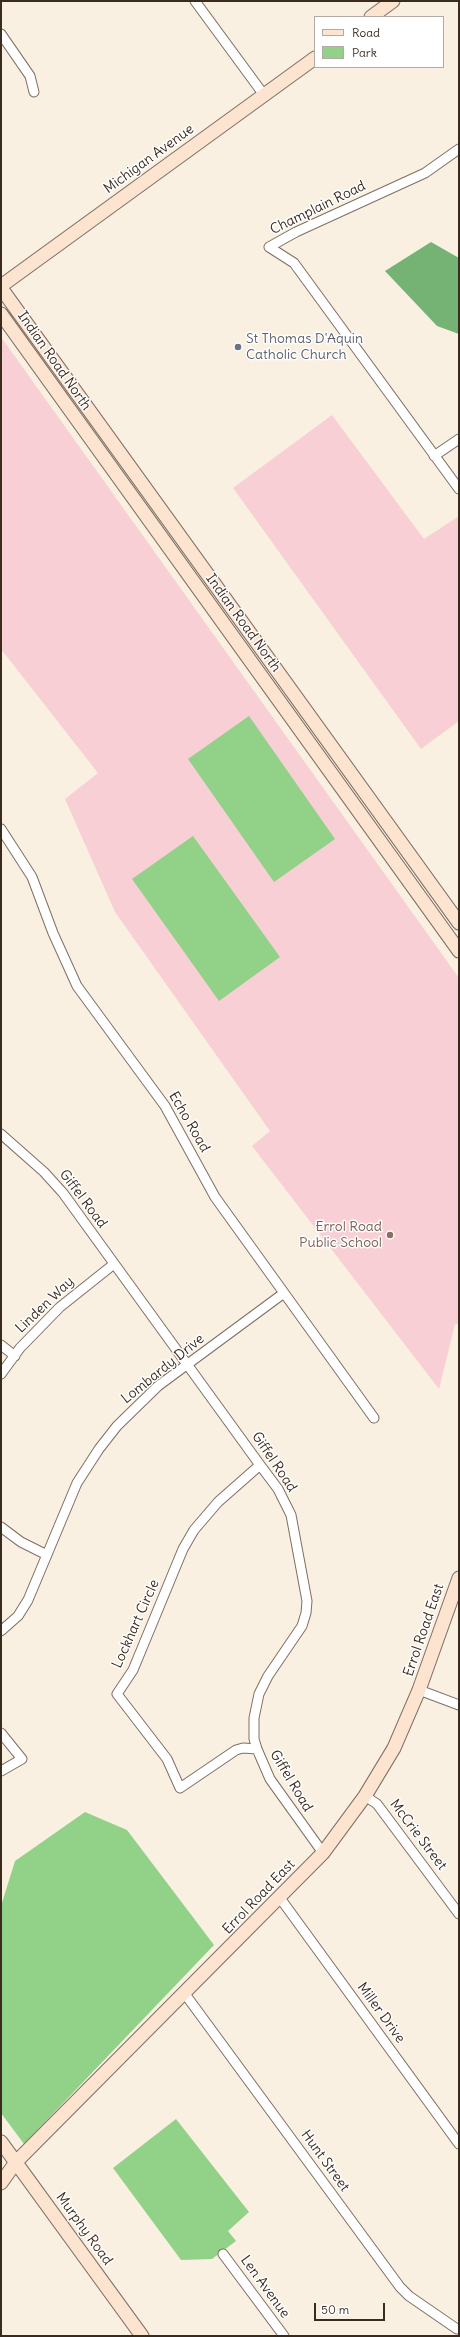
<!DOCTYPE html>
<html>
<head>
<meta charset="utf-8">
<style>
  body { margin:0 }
  #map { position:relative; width:460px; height:2337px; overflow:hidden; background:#faf0e2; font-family:Delius,sans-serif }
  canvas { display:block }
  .frame { position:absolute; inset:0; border:2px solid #3b2a1e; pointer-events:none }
  .legend { position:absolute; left:314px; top:16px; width:130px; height:52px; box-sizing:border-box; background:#fff; border:1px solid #b1aaa5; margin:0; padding:5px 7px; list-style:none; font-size:12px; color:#3b2a1e }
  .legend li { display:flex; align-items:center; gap:8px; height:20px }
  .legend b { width:20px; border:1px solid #b1aaa5 }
  .scale { position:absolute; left:314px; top:2303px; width:71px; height:18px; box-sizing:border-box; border:2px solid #3b2a1e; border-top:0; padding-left:5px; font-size:12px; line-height:14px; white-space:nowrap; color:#3b2a1e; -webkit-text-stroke:3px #fff; paint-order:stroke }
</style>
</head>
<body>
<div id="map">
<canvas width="460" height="2337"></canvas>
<div class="frame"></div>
<ul class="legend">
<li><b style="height:5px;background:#fde4d1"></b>Road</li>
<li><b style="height:11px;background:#92d188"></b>Park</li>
</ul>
<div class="scale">50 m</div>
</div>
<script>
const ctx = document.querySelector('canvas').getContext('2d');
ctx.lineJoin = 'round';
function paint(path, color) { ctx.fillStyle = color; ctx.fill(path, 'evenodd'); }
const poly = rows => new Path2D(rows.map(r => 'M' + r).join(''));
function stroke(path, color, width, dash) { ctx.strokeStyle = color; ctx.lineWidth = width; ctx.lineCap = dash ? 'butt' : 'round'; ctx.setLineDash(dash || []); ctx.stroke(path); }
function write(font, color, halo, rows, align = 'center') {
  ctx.font = font + ' Delius,sans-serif'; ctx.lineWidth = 3; ctx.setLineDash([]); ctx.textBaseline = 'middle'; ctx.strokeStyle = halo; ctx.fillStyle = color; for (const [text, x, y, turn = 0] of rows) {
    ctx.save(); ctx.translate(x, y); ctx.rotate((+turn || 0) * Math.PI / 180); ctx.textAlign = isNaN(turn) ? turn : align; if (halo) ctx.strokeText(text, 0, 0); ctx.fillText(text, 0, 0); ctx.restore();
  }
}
paint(poly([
  [1,337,459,978,459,1324,455,1324,439,1389,252,1146,270,1131,115,912,65,799,98,773,1,649],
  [332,415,424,539,459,516,459,721,421,749,233,488]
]), '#f7cfd4');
paint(poly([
  [249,716,335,839,274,882,188,759],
  [193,836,280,957,219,1001,132,879],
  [85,1812,127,1830,214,1945,24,2144,1,2113,1,1906,15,1861],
  [176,2119,249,2212,228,2231,236,2241,212,2259,181,2260,113,2168]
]), '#92d188');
paint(poly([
  [431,242,459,258,459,334,437,326,385,271]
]), '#75b374');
const street = poly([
  [195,1,264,95],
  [1,34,30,76,34,92],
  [459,149,425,173,296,232,269,247,294,263,459,489],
  [434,456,459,439],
  [1,829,32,877,53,933,77,986,165,1106,215,1197,374,1418],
  [1,1134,44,1172,63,1193,260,1465,278,1489,291,1515,307,1601,306,1613,302,1626,268,1676,259,1694,254,1718,254,1739,257,1749,270,1779,323,1853],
  [1,1345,15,1356],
  [1,1374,20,1348,60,1307,114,1264],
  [1,1527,21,1542,47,1555],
  [1,1631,18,1616,28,1600,77,1483,99,1449,117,1426,158,1386,284,1293],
  [419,1690,459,1705],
  [1,1733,22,1759,1,1771],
  [257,1749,243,1748,236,1750,180,1788,167,1759,117,1694,133,1670,183,1549,194,1530,218,1502,260,1465],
  [365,1796,377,1804,459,1914],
  [280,1898,459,2144],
  [185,1994,400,2287,409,2296,457,2329],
  [223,2254,284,2336]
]);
const secondary = poly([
  [371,17,393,1],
  [1,286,315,58],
  [1,288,459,923],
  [1,314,459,951],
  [1,2142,142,2336],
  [1,2183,16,2162,323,1853,365,1796,394,1748,419,1690,459,1578]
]);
stroke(street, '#7e6f63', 11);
stroke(secondary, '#7e6f63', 15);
stroke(street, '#fff', 9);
stroke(secondary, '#fde4d1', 13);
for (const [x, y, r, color] of [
  [238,347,4,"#6b7280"],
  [390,1235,4,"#8d6e63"]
]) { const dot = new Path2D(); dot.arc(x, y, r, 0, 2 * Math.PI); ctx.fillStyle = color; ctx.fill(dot); stroke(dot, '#fff', 1.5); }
write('14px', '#3b2a1e', '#fff', [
  ["Michigan Avenue",149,159,-36],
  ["Champlain Road",318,208,-26],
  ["Indian Road North",54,361,55],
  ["Indian Road North",243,623,54],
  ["Echo Road",189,1122,60],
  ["Giffel Road",83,1199,53],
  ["Linden Way",45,1305,-44],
  ["Lombardy Drive",163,1369,-39],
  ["Giffel Road",274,1462,56],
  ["Lockhart Circle",136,1624,-66],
  ["Errol Road East",424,1630,-71],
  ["Giffel Road",291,1781,59],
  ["McCrie Street",418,1835,53],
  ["Errol Road East",259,1897,-46],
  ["Miller Drive",381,2013,54],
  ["Hunt Street",325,2161,54],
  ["Murphy Road",84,2229,54],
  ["Len Avenue",265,2287,54]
]);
write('14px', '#5b616d', '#fff', [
  ["St Thomas D'Aquin",246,339],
  ["Catholic Church",246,355]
], 'left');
write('14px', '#785e54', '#fff', [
  ["Errol Road",382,1227],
  ["Public School",382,1243]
], 'right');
</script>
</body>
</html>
